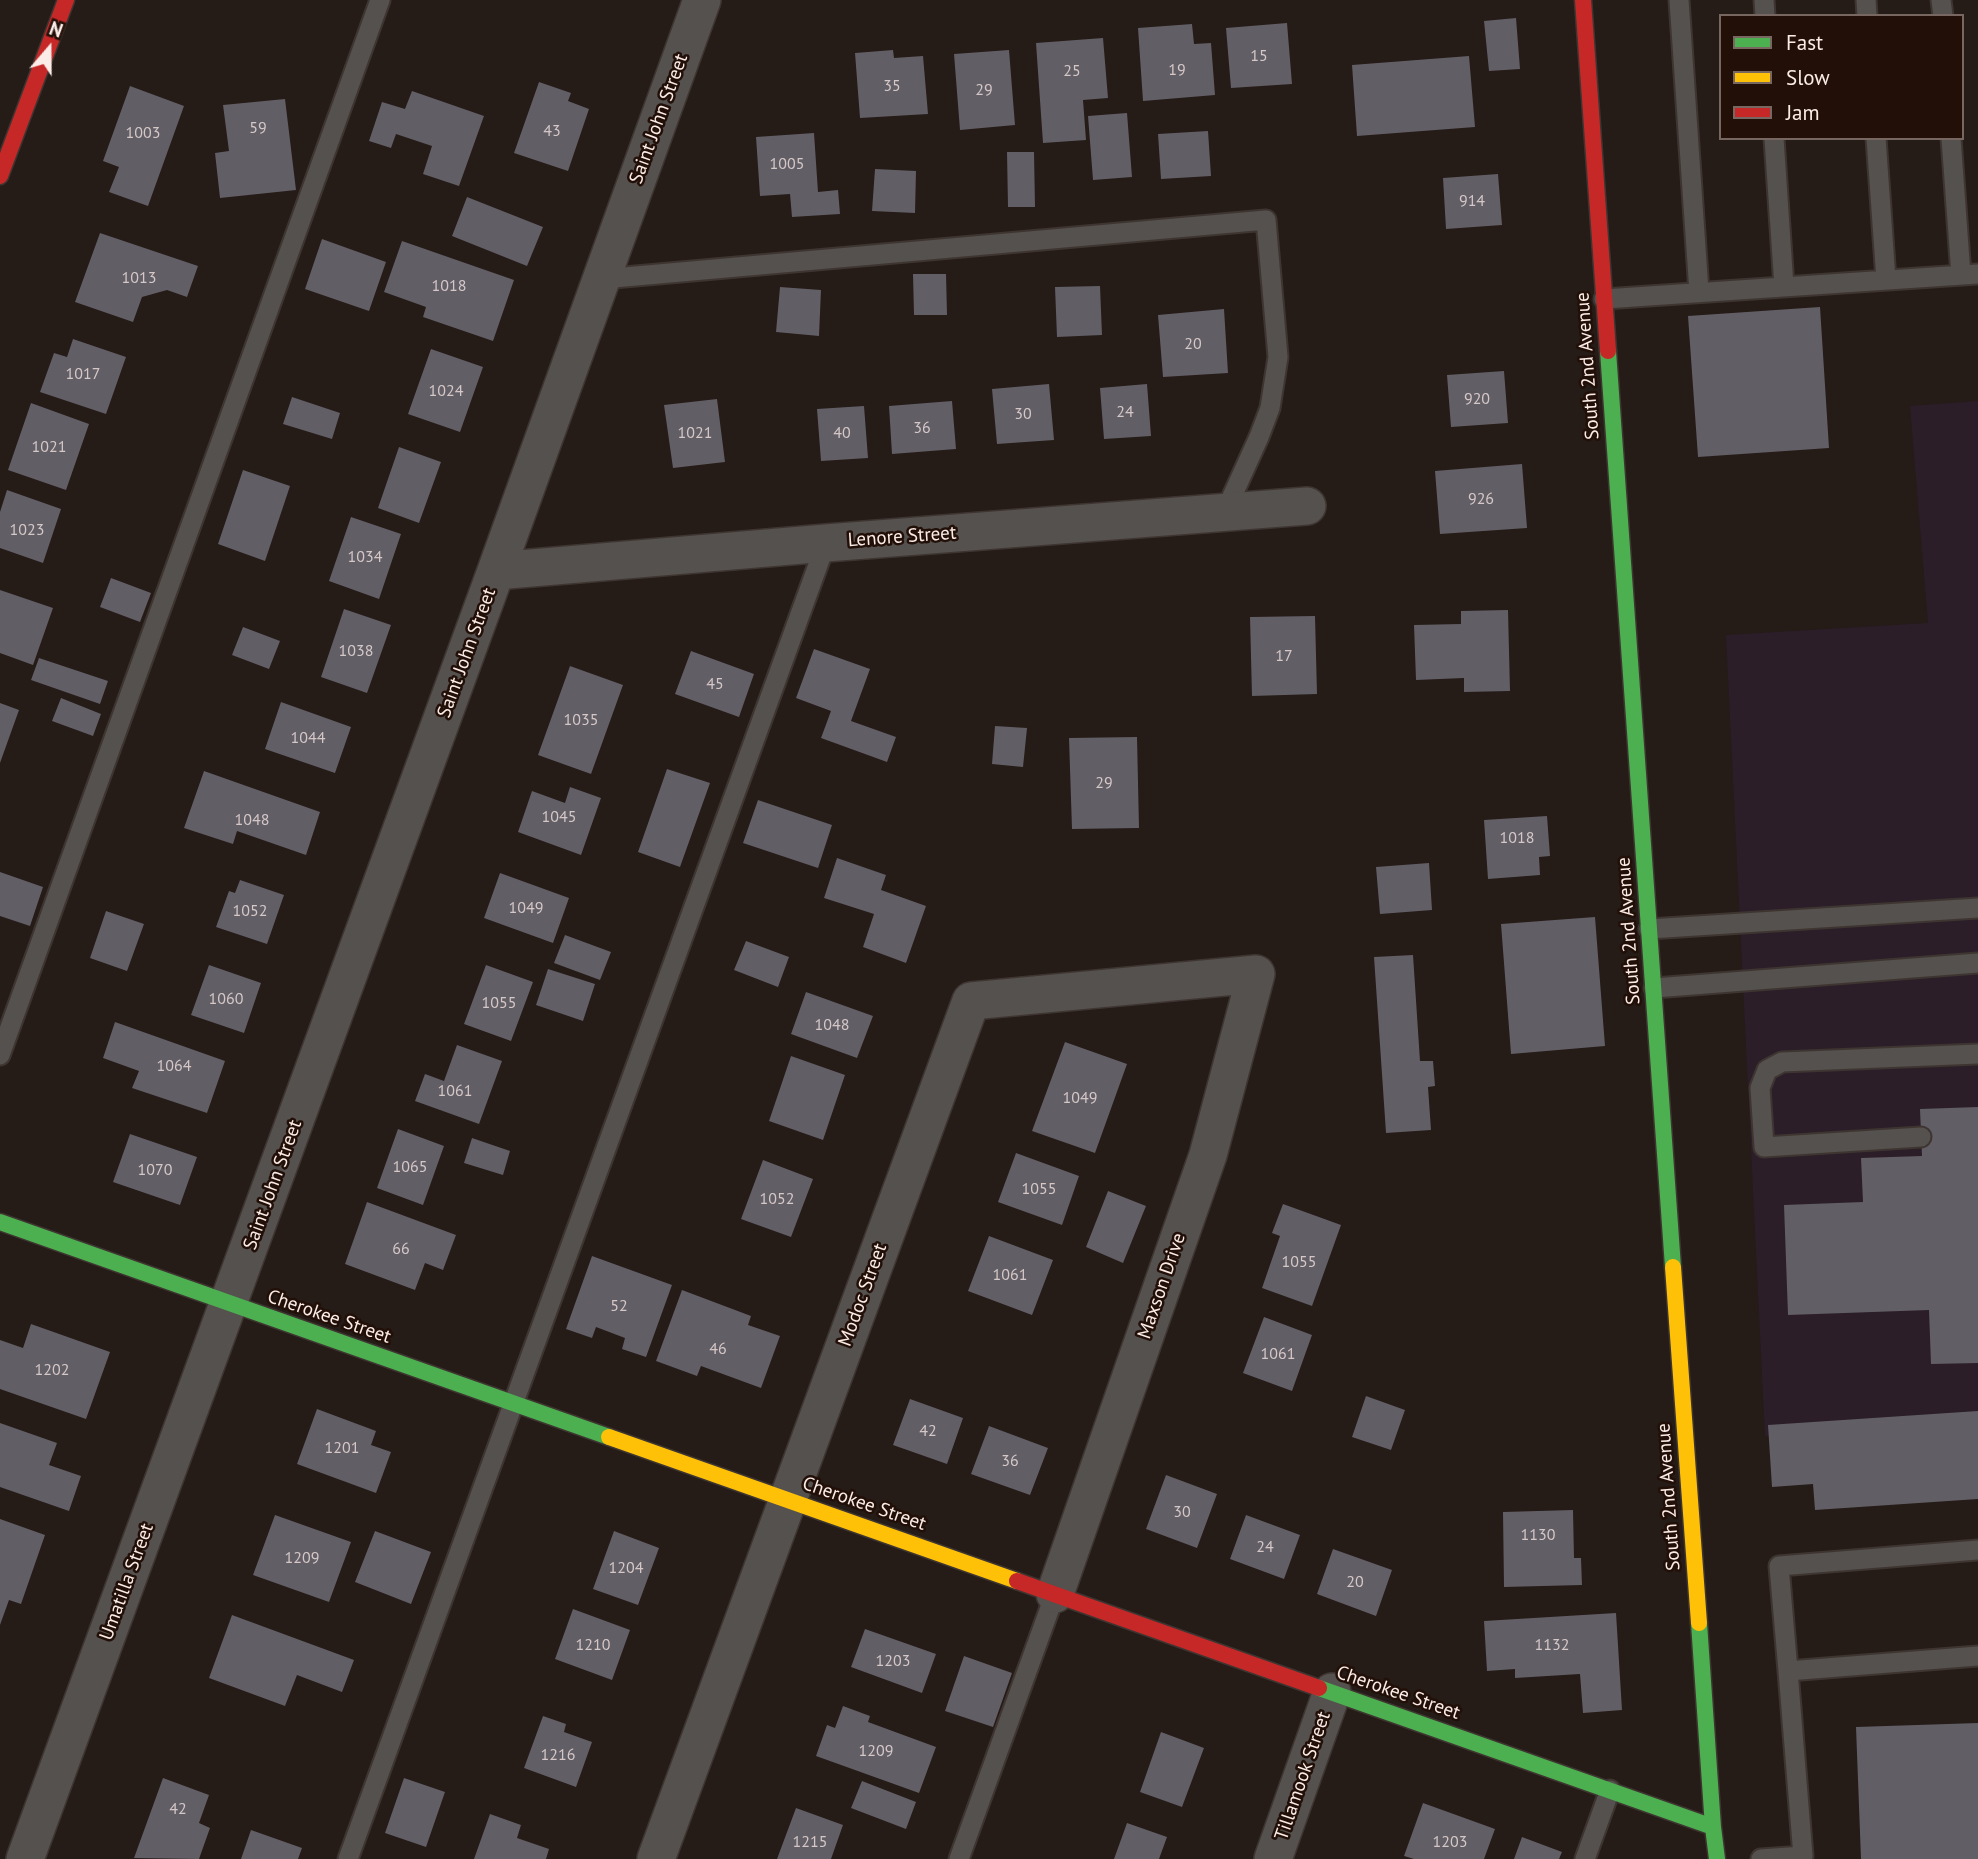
<!DOCTYPE html>
<html>
<head>
<meta charset="utf-8">
<style>
  body { margin:0 }
  #map { position:relative; width:1978px; height:1859px; overflow:hidden; background:#251b17; font-family:"PT Sans",sans-serif }
  canvas { display:block }
  .legend { position:absolute; left:1719px; top:14px; width:245px; height:126px; box-sizing:border-box; background:#210f08; border:2px solid #786761; margin:0; padding:9px 12px; list-style:none; font-size:21px; color:#fbece7 }
  .legend li { display:flex; align-items:center; gap:14px; height:35px }
  .legend b { width:35px; border:2px solid #786761 }
  .north { position:absolute; left:14px; top:14px; width:70px; height:70px; -webkit-text-stroke:5px #210f08; paint-order:stroke; rotate:20deg; font-size:19px; font-weight:700; line-height:28px; text-align:center; color:#fbece7 }
  .north::after { content:''; display:block; margin:auto; width:24px; height:32px; background:#fbece7; clip-path:polygon(50% 0,100% 100%,50% 72%,0 100%) }
</style>
</head>
<body>
<div id="map">
<canvas width="1978" height="1859"></canvas>
<ul class="legend">
<li><b style="height:9px;background:#4caf50"></b>Fast</li>
<li><b style="height:9px;background:#ffc107"></b>Slow</li>
<li><b style="height:9px;background:#c62828"></b>Jam</li>
</ul>
<div class="north">N</div>
</div>
<script>
const ctx = document.querySelector('canvas').getContext('2d');
ctx.lineJoin = 'round';
function paint(path, color) { ctx.fillStyle = color; ctx.fill(path, 'evenodd'); }
const poly = rows => new Path2D(rows.map(r => 'M' + r).join(''));
function stroke(path, color, width, dash) { ctx.strokeStyle = color; ctx.lineWidth = width; ctx.lineCap = dash ? 'butt' : 'round'; ctx.setLineDash(dash || []); ctx.stroke(path); }
function write(font, color, halo, rows, align = 'center') {
  ctx.font = font + ' "PT Sans",sans-serif'; ctx.lineWidth = 5; ctx.setLineDash([]); ctx.textBaseline = 'middle'; ctx.strokeStyle = halo; ctx.fillStyle = color; for (const [text, x, y, turn = 0] of rows) {
    ctx.save(); ctx.translate(x, y); ctx.rotate((+turn || 0) * Math.PI / 180); ctx.textAlign = isNaN(turn) ? turn : align; if (halo) ctx.strokeText(text, 0, 0); ctx.fillText(text, 0, 0); ctx.restore();
  }
}
paint(poly([
  [1978,401,1978,1413,1765,1436,1726,635,1928,623,1910,406]
]), '#2b1e29');
paint(poly([
  [1516,18,1520,69,1489,71,1484,21],
  [1287,23,1292,84,1231,88,1226,28],
  [1192,24,1194,44,1211,43,1215,95,1143,101,1138,28],
  [1103,38,1108,98,1083,100,1086,140,1043,143,1036,43],
  [893,50,894,58,923,56,928,114,860,118,855,53],
  [1009,50,1015,125,960,130,954,54],
  [1469,56,1475,127,1357,136,1352,65],
  [539,82,571,93,568,101,589,109,568,171,514,153],
  [130,86,184,106,148,206,109,192,119,167,103,161],
  [412,91,484,116,459,186,423,174,432,146,396,134,391,148,369,141,382,102,405,109],
  [285,99,296,190,220,198,215,153,229,151,223,105],
  [1127,113,1132,177,1093,180,1088,116],
  [1208,131,1211,176,1161,179,1158,134],
  [814,133,818,192,838,190,840,214,792,217,790,194,760,196,756,137],
  [1007,152,1034,152,1035,207,1008,207],
  [875,169,916,171,915,213,872,211],
  [1498,174,1502,225,1446,229,1443,178],
  [467,197,543,227,527,266,452,236],
  [100,233,198,266,187,297,167,290,142,297,133,322,75,302],
  [322,239,386,262,369,311,305,289],
  [402,241,514,280,493,341,423,317,426,307,384,292],
  [913,274,946,274,947,315,914,315],
  [1100,286,1102,335,1057,337,1055,287],
  [780,287,821,290,819,336,776,332],
  [1820,307,1829,448,1698,457,1688,316],
  [1224,309,1228,373,1163,377,1158,315],
  [73,339,126,357,106,414,40,392,54,353,67,357],
  [431,349,483,367,460,432,408,414],
  [1504,371,1508,423,1451,427,1447,375],
  [1049,384,1054,440,997,444,992,389],
  [1147,384,1151,436,1104,439,1100,388],
  [292,397,340,413,332,439,283,424],
  [717,399,725,462,673,468,664,405],
  [952,401,956,449,892,454,889,406],
  [31,403,89,424,66,490,8,470],
  [864,406,868,458,821,461,817,409],
  [399,447,441,462,419,523,378,508],
  [1522,464,1527,528,1440,534,1435,471],
  [243,470,290,486,265,561,218,544],
  [7,490,61,509,43,563,0,548,0,512],
  [351,517,401,534,379,599,329,581],
  [111,578,151,593,140,622,100,607],
  [0,590,53,608,33,665,0,653],
  [344,609,391,625,367,693,321,677],
  [1508,610,1510,691,1464,692,1464,678,1416,680,1414,625,1461,624,1461,611],
  [1315,616,1317,694,1252,696,1250,617],
  [243,627,280,641,269,669,232,655],
  [814,649,870,669,851,721,896,737,887,762,821,738,831,711,796,698],
  [691,651,754,674,739,717,675,694],
  [39,658,108,681,100,704,31,680],
  [570,666,623,685,591,774,538,755],
  [61,698,101,714,93,736,52,721],
  [281,702,351,727,335,773,265,749],
  [0,703,19,710,0,763],
  [995,726,1027,728,1023,767,992,764],
  [1137,737,1139,828,1072,829,1069,738],
  [667,769,710,783,680,867,638,852],
  [204,771,320,812,306,855,237,831,233,844,184,828],
  [570,787,601,798,581,855,518,832,532,791,565,803],
  [758,800,832,825,818,868,743,843],
  [1547,816,1550,856,1539,857,1540,875,1488,879,1484,820],
  [837,858,886,875,881,890,926,906,906,963,863,947,874,914,824,898],
  [1429,863,1432,910,1380,914,1376,867],
  [0,872,43,887,30,926,0,916],
  [500,873,569,898,553,943,484,918],
  [240,880,284,895,267,944,216,927,229,891,235,893],
  [106,911,144,924,127,971,90,958],
  [1595,917,1605,1046,1511,1054,1501,924],
  [565,935,611,952,600,980,554,963],
  [746,941,789,957,778,987,734,970],
  [1413,955,1420,1061,1433,1061,1435,1086,1428,1087,1431,1130,1386,1133,1374,957],
  [209,965,261,983,244,1033,191,1015],
  [486,965,533,982,511,1041,464,1024],
  [548,969,595,984,583,1021,536,1005],
  [806,992,873,1016,857,1058,791,1034],
  [115,1022,225,1061,207,1113,132,1088,139,1071,103,1058],
  [1065,1042,1127,1064,1095,1153,1032,1131],
  [457,1045,502,1061,479,1124,415,1101,425,1074,444,1081],
  [791,1056,845,1075,823,1140,769,1121],
  [1978,1107,1978,1363,1931,1364,1929,1310,1788,1315,1784,1205,1863,1202,1861,1158,1922,1156,1920,1109],
  [398,1129,444,1146,423,1205,377,1188],
  [130,1134,197,1157,180,1205,113,1182],
  [472,1138,510,1151,503,1175,464,1163],
  [1016,1153,1079,1176,1062,1225,998,1202],
  [763,1160,813,1179,791,1237,741,1219],
  [1108,1191,1146,1206,1123,1263,1086,1247],
  [367,1202,456,1235,443,1270,425,1263,415,1290,345,1264],
  [1283,1204,1341,1225,1312,1306,1262,1288,1280,1236,1272,1233],
  [989,1236,1053,1260,1032,1315,968,1291],
  [592,1256,672,1285,646,1357,622,1349,625,1338,596,1327,592,1338,566,1329],
  [682,1290,751,1316,748,1325,780,1336,761,1388,701,1366,697,1376,656,1361],
  [1264,1317,1312,1335,1292,1391,1243,1373],
  [31,1324,110,1352,86,1419,0,1389,0,1340,23,1348],
  [1366,1396,1405,1410,1391,1450,1352,1437],
  [910,1399,963,1418,947,1464,893,1445],
  [317,1409,376,1431,371,1445,391,1452,376,1493,297,1464],
  [1978,1411,1978,1499,1815,1510,1813,1484,1772,1487,1768,1425],
  [0,1423,57,1443,49,1465,81,1476,69,1511,0,1487],
  [989,1426,1048,1448,1030,1495,971,1474],
  [1166,1475,1217,1494,1197,1548,1146,1529],
  [1573,1510,1574,1558,1581,1558,1582,1585,1504,1587,1503,1512],
  [275,1515,351,1542,329,1602,253,1575],
  [1246,1515,1300,1535,1284,1579,1230,1559],
  [0,1519,45,1535,21,1604,9,1600,0,1625],
  [375,1531,431,1552,411,1604,355,1582],
  [614,1531,659,1548,638,1605,593,1589],
  [1333,1549,1392,1570,1376,1616,1317,1594],
  [573,1609,630,1630,612,1680,555,1659],
  [1616,1613,1622,1710,1583,1713,1580,1674,1515,1678,1515,1669,1487,1671,1484,1621],
  [232,1615,354,1660,342,1692,297,1675,285,1706,209,1678],
  [865,1629,936,1654,922,1693,851,1667],
  [964,1656,1012,1673,993,1727,945,1711],
  [843,1706,870,1716,868,1722,936,1747,919,1793,816,1756,827,1725,835,1728],
  [543,1716,566,1724,564,1732,592,1742,576,1787,524,1768],
  [1978,1723,1978,1859,1861,1859,1856,1727],
  [1161,1732,1204,1748,1182,1807,1140,1792],
  [163,1778,209,1795,199,1823,210,1828,199,1859,134,1858],
  [404,1778,445,1792,426,1847,385,1833],
  [862,1781,916,1802,906,1829,851,1808],
  [1423,1803,1495,1829,1484,1859,1414,1859,1404,1856],
  [796,1808,843,1825,831,1859,777,1859],
  [490,1814,521,1825,517,1838,549,1849,546,1859,474,1859],
  [1127,1823,1167,1837,1159,1859,1114,1859],
  [251,1830,302,1848,298,1859,241,1859],
  [1522,1837,1562,1852,1559,1859,1514,1859]
]), '#625e66');
const lane = poly([
  [1679,0,1699,292],
  [1764,0,1765,16],
  [1866,0,1867,16],
  [1941,0,1943,16],
  [1774,138,1784,287],
  [1876,138,1886,280],
  [1951,138,1961,275],
  [602,279,1266,220,1278,357,1270,408,1259,437,1225,512],
  [1604,299,1978,274],
  [1649,929,1978,908],
  [1654,988,1978,963],
  [0,1055,380,0],
  [1921,1137,1764,1147,1760,1088,1767,1070,1782,1062,1978,1054],
  [1788,1671,1779,1566,1978,1550],
  [348,1859,826,543],
  [959,1859,1055,1594],
  [1585,1859,1610,1790],
  [1761,1859,1803,1856,1788,1671,1978,1656]
]);
const street = poly([
  [496,571,826,543,1307,506],
  [25,1859,496,571,702,0],
  [656,1859,971,1001,1256,974,1208,1155,1055,1594],
  [1273,1859,1332,1692]
]);
const fast = poly([
  [1608,351,1673,1267],
  [0,1222,609,1437],
  [1699,1623,1713,1827,1717,1859],
  [1319,1688,1713,1827]
]);
const slow = poly([
  [1673,1267,1699,1623],
  [609,1437,1017,1581]
]);
const jam = poly([
  [1583,0,1608,351],
  [0,176,66,0],
  [1017,1581,1319,1688]
]);
stroke(lane, '#3e3531', 23);
stroke(street, '#3e3531', 40);
stroke(fast, '#3e3531', 19);
stroke(slow, '#3e3531', 19);
stroke(jam, '#3e3531', 19);
stroke(lane, '#55514e', 19);
stroke(street, '#55514e', 37);
stroke(fast, '#4caf50', 16);
stroke(slow, '#ffc107', 16);
stroke(jam, '#c62828', 16);
write('16px', '#d5c8c7', null, [
  ["15",1259,56],
  ["19",1177,70],
  ["25",1072,71],
  ["35",892,86],
  ["29",984,90],
  ["59",258,128],
  ["43",552,131],
  ["1003",143,133],
  ["1005",787,164],
  ["914",1472,201],
  ["1013",139,278],
  ["1018",449,286],
  ["20",1193,344],
  ["1017",83,374],
  ["1024",446,391],
  ["920",1477,399],
  ["24",1125,412],
  ["30",1023,414],
  ["36",922,428],
  ["1021",695,433],
  ["40",842,433],
  ["1021",49,447],
  ["926",1481,499],
  ["1023",27,530],
  ["1034",365,557],
  ["1038",356,651],
  ["17",1284,656],
  ["45",715,684],
  ["1035",581,720],
  ["1044",308,738],
  ["29",1104,783],
  ["1045",559,817],
  ["1048",252,820],
  ["1018",1517,838],
  ["1049",526,908],
  ["1052",250,911],
  ["1060",226,999],
  ["1055",499,1003],
  ["1048",832,1025],
  ["1064",174,1066],
  ["1061",455,1091],
  ["1049",1080,1098],
  ["1065",410,1167],
  ["1070",155,1170],
  ["1055",1039,1189],
  ["1052",777,1199],
  ["66",401,1249],
  ["1055",1299,1262],
  ["1061",1010,1275],
  ["52",619,1306],
  ["46",718,1349],
  ["1061",1278,1354],
  ["1202",52,1370],
  ["42",928,1431],
  ["1201",342,1448],
  ["36",1010,1461],
  ["30",1182,1512],
  ["1130",1538,1535],
  ["24",1265,1547],
  ["1209",302,1558],
  ["1204",626,1568],
  ["20",1355,1582],
  ["1210",593,1645],
  ["1132",1552,1645],
  ["1203",893,1661],
  ["1209",876,1751],
  ["1216",558,1755],
  ["42",178,1809],
  ["1215",810,1842],
  ["1203",1450,1842]
]);
write('19px', '#fbece7', '#210f08', [
  ["Saint John Street",659,119,-70],
  ["South 2nd Avenue",1588,366,-94],
  ["Lenore Street",902,537,-4],
  ["Saint John Street",467,653,-70],
  ["South 2nd Avenue",1629,931,-94],
  ["Saint John Street",273,1185,-70],
  ["Maxson Drive",1162,1286,-71],
  ["Modoc Street",863,1295,-70],
  ["Cherokee Street",329,1317,19],
  ["South 2nd Avenue",1669,1497,-94],
  ["Cherokee Street",864,1504,19],
  ["Umatilla Street",127,1582,-70],
  ["Cherokee Street",1398,1693,19],
  ["Tillamook Street",1303,1776,-71]
]);
</script>
</body>
</html>
